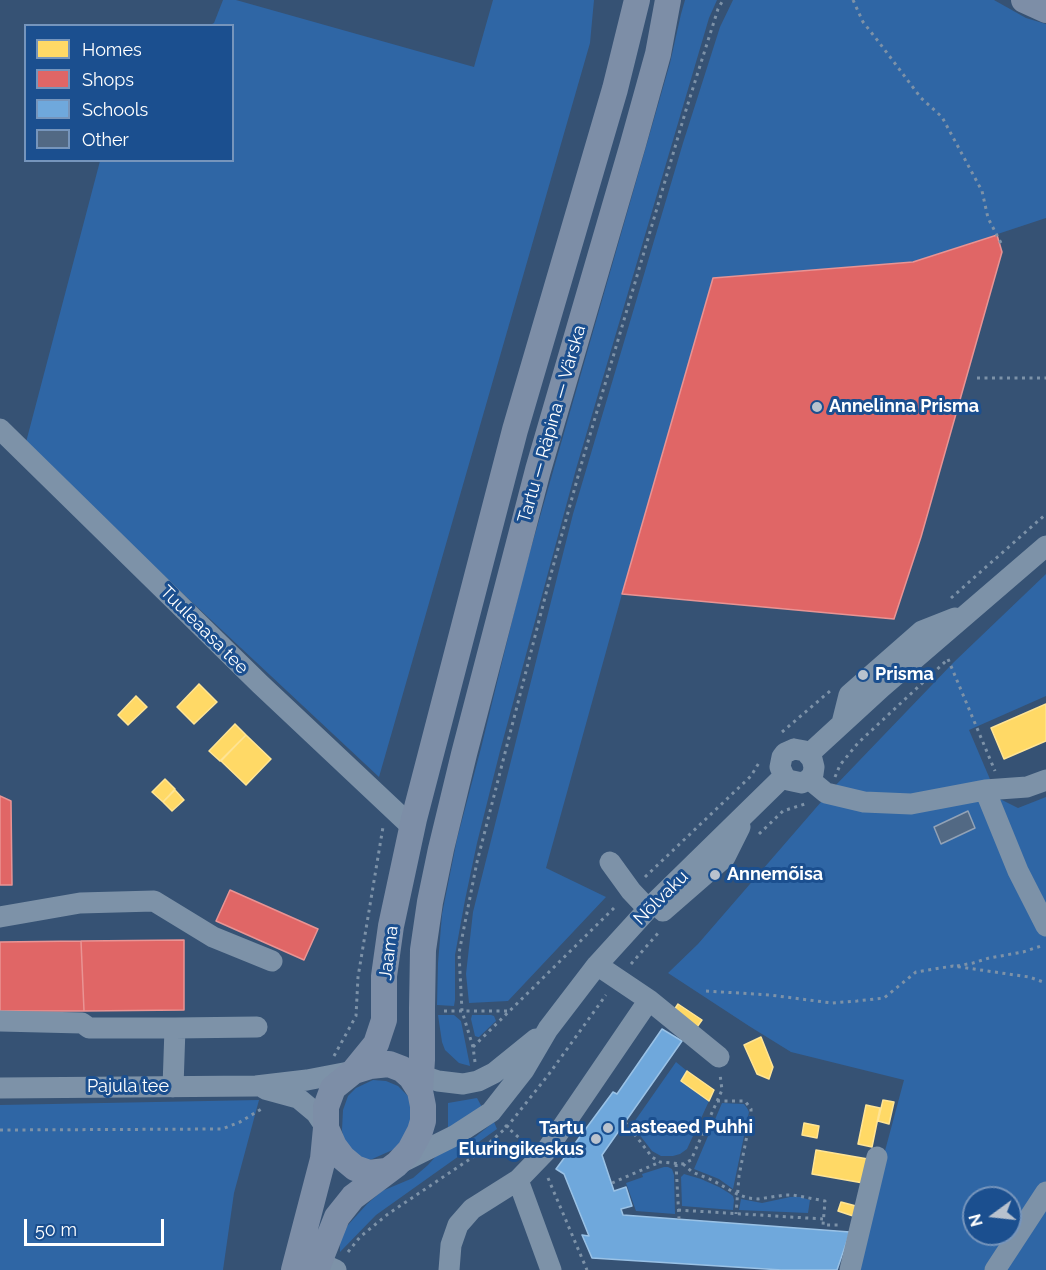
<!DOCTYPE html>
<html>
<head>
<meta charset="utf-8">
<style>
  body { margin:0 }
  #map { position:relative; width:1046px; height:1270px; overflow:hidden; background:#365274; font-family:Raleway,sans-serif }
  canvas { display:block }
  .legend { position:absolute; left:24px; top:24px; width:210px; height:138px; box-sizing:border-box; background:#1b4f8f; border:2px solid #7695bc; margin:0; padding:8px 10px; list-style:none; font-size:18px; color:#fff }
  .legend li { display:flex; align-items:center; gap:12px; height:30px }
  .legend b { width:30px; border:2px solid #7695bc }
  .north { position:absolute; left:962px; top:1186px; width:60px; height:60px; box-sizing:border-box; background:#1b4f8f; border:2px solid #7695bc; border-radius:50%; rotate:255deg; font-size:16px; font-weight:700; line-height:24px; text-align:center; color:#fff }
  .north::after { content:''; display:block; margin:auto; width:21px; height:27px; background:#b9c2ce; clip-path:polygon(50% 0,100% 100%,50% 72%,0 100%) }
  .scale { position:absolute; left:24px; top:1219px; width:140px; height:27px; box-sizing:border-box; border:3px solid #fff; border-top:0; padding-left:8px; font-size:18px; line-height:21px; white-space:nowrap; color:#fff; -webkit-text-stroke:4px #1b4f8f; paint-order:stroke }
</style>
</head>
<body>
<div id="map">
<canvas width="1046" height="1270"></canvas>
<ul class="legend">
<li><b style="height:16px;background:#ffd966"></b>Homes</li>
<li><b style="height:16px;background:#e06666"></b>Shops</li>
<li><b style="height:16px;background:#6fa8dc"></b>Schools</li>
<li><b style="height:16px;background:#526984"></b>Other</li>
</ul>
<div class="north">N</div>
<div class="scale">50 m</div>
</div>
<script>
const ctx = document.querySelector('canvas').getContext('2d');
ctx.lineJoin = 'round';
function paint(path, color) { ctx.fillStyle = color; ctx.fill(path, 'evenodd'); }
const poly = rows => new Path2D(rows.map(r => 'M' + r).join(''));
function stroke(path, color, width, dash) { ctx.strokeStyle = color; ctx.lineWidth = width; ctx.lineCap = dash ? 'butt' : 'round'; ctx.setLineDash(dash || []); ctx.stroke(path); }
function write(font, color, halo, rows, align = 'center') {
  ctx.font = font + ' Raleway,sans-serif'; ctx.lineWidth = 6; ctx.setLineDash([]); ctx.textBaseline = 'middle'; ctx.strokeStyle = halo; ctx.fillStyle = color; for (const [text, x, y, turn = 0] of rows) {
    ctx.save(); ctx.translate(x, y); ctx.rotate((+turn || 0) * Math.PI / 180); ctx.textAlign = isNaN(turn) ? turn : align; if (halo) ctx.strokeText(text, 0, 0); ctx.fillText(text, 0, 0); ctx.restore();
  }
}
paint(poly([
  [223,0,236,0,474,67,493,0,594,0,590,43,379,777,25,446,100,161,232,160,232,26,210,25,214,23],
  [685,0,717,0,709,18,576,469,500,751,477,843,465,900,455,955,455,1000,454,1006,437,1005,438,963,442,914,457,839,481,748,523,576,670,63,681,14],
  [733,0,994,0,1026,18,1046,24,1046,218,913,262,713,278,622,594,546,868,606,897,508,1001,469,1003,466,974,473,912,573,514,683,143,720,27],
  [1046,574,1046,696,969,730,998,798,1018,808,1046,797,1046,1270,853,1270,904,1080,791,1052,749,1026,668,973,698,944,834,787,954,662],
  [974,1198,1010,1198,1010,1234,974,1234],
  [438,1015,454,1015,461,1021,470,1066,459,1063,445,1050,442,1042],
  [472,1015,491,1015,494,1016,496,1021,479,1037,478,1037,475,1036,471,1019],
  [676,1062,687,1071,681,1081,709,1101,687,1149,680,1154,673,1156,661,1156,652,1151,632,1125],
  [373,1080,386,1081,398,1086,411,1099,414,1120,397,1148,370,1160,361,1160,344,1143,342,1130,343,1110,348,1096,356,1088],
  [477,1098,483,1109,448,1128,448,1103],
  [259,1100,234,1193,223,1270,0,1270,0,1105],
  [722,1103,744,1104,747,1108,749,1112,733,1189,719,1179,694,1169],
  [494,1122,497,1129,376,1215,340,1252,340,1238,348,1225,367,1204,382,1191,413,1178,428,1165,437,1155,475,1137],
  [664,1167,668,1167,672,1169,674,1175,675,1214,636,1211,626,1183,643,1177,642,1174],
  [684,1174,701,1179,719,1187,729,1193,733,1196,734,1200,733,1210,682,1206,681,1177],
  [790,1197,800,1197,810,1200,808,1213,739,1210,741,1199,762,1203]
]), '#2f66a5');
const homes = poly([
  [199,684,217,702,194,724,177,707,199,684],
  [136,696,147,707,128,725,118,715,136,696],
  [1046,704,1046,741,1004,759,991,728,1046,704],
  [235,724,246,735,220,761,209,751,235,724],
  [246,735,271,759,246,785,221,761,246,735],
  [165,779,175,789,163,802,152,792,165,779],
  [175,790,184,800,172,811,163,802,175,790],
  [678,1004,702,1020,697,1027,674,1010,678,1004],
  [761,1037,773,1067,769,1079,757,1074,744,1045,761,1037],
  [687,1071,714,1090,709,1101,681,1081,687,1071],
  [883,1100,894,1102,889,1124,878,1121,883,1100],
  [866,1105,880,1108,872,1147,858,1144,866,1105],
  [804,1123,819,1126,817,1138,802,1135,804,1123],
  [816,1150,868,1159,863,1183,812,1174,816,1150],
  [841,1202,856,1206,853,1216,838,1211,841,1202]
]);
paint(homes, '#ffd966');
stroke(homes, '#ffe494', 1.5);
const shops = poly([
  [997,235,1002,252,921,537,894,619,622,594,713,278,913,262,997,235],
  [0,796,11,801,12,885,0,885,0,796],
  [230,890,318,929,304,960,216,921,230,890],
  [184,940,184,1010,84,1011,81,941,184,940],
  [81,941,84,1011,0,1011,0,942,81,941]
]);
paint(shops, '#e06666');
stroke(shops, '#e99494', 1.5);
const schools = poly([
  [662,1029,682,1041,602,1155,614,1191,626,1187,632,1206,621,1209,623,1215,850,1232,837,1270,782,1270,592,1258,582,1235,589,1236,564,1174,556,1169,613,1092,617,1094,662,1029]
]);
paint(schools, '#6fa8dc');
stroke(schools, '#9ac2e6', 1.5);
const building = poly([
  [968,811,975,828,941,844,934,827,968,811]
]);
paint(building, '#526984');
stroke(building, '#92a2b6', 1.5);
stroke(poly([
  [853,0,863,22,878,41,921,98,942,117,982,191,988,218,1001,243],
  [977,378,1046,378],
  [951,598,1046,514],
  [948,659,995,771],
  [782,732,830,691],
  [835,777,840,765,858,743,946,661],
  [759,834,783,811,808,803],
  [645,877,751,776,760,761],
  [631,964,660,931],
  [957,966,973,963,989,958,1023,952,1041,946],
  [706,991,770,995,832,1003,857,1001,884,998,916,972,953,966,1029,977,1046,983],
  [444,1011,509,1011],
  [473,1047,617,905],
  [334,1056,356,1016,358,977,383,827],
  [475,1062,473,1047,462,1011,459,953,477,862,551,574,582,462,686,110,718,9,723,0],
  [717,1101,745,1101,751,1109,751,1115,739,1176,736,1214],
  [625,1122,652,1157,660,1162,683,1164,691,1160,722,1090,720,1074],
  [505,1125,527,1145],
  [0,1130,222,1129,240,1122,263,1108],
  [676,1164,679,1219],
  [683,1164,692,1172,712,1180,737,1194,748,1198,758,1199,785,1195,793,1195,825,1201,823,1225,840,1225],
  [548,1178,587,1270],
  [612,1183,660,1162],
  [678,1210,823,1219],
  [348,1252,360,1237,388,1214,473,1157,507,1127,549,1074,606,995]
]), '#7d92a8', 3, [3, 4.5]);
stroke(poly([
  [0,429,260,684,412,827],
  [842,723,849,695,922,631,955,618],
  [794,749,805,751,812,759,814,767,813,774,809,779,802,783,788,780,784,776,780,767,782,757,785,753,794,749],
  [809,754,882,687,1046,546],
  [809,779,826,793,864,802,911,804,985,790,1027,787,1046,780],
  [985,790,1018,871,1046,926],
  [610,862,631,891,648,909],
  [663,911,725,857,740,827],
  [0,917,80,903,154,901,213,937,272,961],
  [649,1000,719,1057],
  [0,1021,82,1023,89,1028,175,1028,173,1087],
  [175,1028,257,1027],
  [407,1071,438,1081,463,1084,478,1081,494,1073,536,1039],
  [0,1088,256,1086,307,1080,354,1071],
  [265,1089,298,1098,316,1113,326,1128],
  [398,1164,454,1136,491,1112,524,1070,548,1029,597,965,648,909,784,776],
  [318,1262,336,1270],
  [449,1270,451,1245,458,1225,472,1209,518,1180],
  [551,1270,518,1180,546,1151,649,1000,597,965],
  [850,1270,877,1157],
  [995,1270,1046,1192]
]), '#7d92a8', 21);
stroke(poly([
  [1024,0,1046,10],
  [354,1071,376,1044,384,1020,384,976,391,926,414,819,515,430,615,89,637,0],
  [420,1091,422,1060,422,1008,423,950,430,902,441,849,464,754,538,470,633,144,658,54,668,0],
  [294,1270,323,1159,326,1128],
  [316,1270,337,1217,353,1197,397,1164,410,1150,420,1131,423,1121,423,1106,420,1091,411,1077,402,1069,389,1064,370,1066,354,1071,333,1088,326,1107,326,1128,334,1146,343,1158,355,1168,369,1173,386,1171]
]), '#7d8ea7', 26);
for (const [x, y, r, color] of [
  [817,407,6,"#b9c2ce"],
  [863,675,6,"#b9c2ce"],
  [715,875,6,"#b9c2ce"],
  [608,1128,6,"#b9c2ce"],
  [596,1139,6,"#b9c2ce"]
]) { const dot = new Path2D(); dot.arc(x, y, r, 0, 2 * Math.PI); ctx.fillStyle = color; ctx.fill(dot); stroke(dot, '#1b4f8f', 2); }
write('bold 18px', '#fff', '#1b4f8f', [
  ["Annelinna Prisma",829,407],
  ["Prisma",875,675],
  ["Annemõisa",727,875],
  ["Lasteaed Puhhi",620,1128],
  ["Tartu",584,1129,"right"],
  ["Eluringikeskus",584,1150,"right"]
], 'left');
write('18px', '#fff', '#1b4f8f', [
  ["Tartu — Räpina — Värska",552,424,-74],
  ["Tuuleaasa tee",204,630,45],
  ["Nõlvaku",661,898,-45],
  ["Jaama",389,953,-83],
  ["Pajula tee",128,1087]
]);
</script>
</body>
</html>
